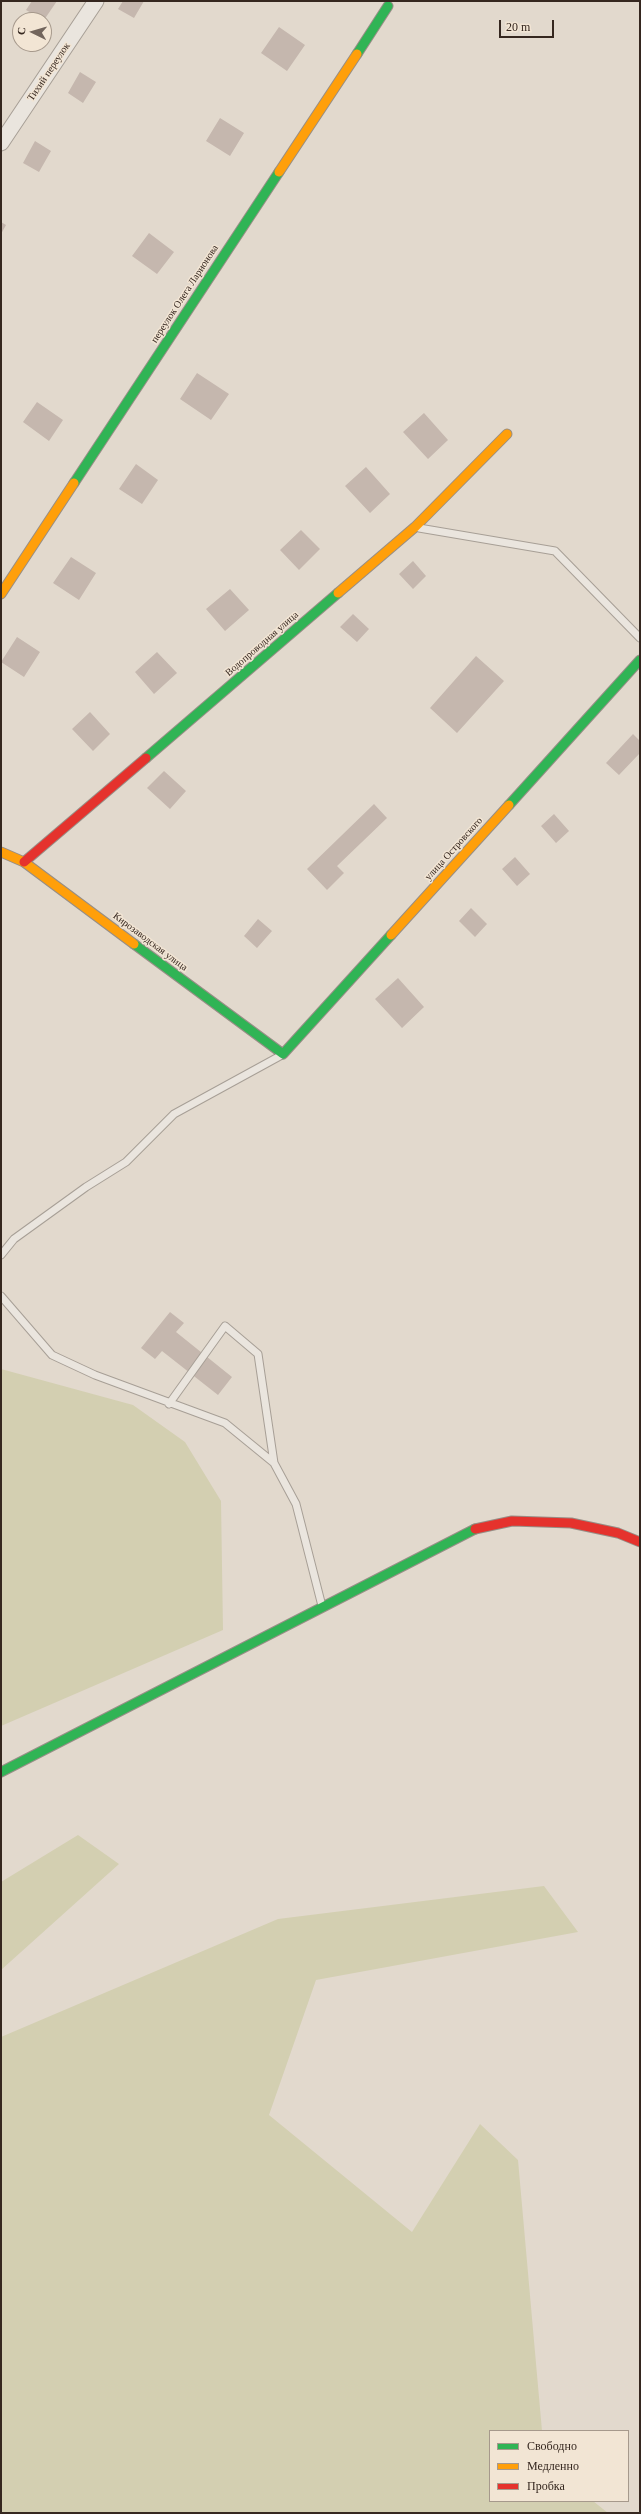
<!DOCTYPE html>
<html>
<head>
<meta charset="utf-8">
<style>
  body { margin:0 }
  #map { position:relative; width:641px; height:2514px; overflow:hidden; background:#e2d9cd; font-family:"Times New Roman",serif }
  canvas { display:block }
  .frame { position:absolute; inset:0; border:2px solid #35271f; pointer-events:none }
  .legend { position:absolute; left:489px; top:2430px; width:140px; height:72px; box-sizing:border-box; background:#f2e5d4; border:1px solid #a6998c; margin:0; padding:5px 7px; list-style:none; font-size:12px; color:#35271f }
  .legend li { display:flex; align-items:center; gap:8px; height:20px }
  .legend b { width:20px; border:1px solid #a6998c }
  .north { position:absolute; left:12px; top:12px; width:40px; height:40px; box-sizing:border-box; background:#f2e5d4; border:1px solid #a6998c; border-radius:50%; rotate:275deg; font-size:11px; font-weight:700; line-height:16px; text-align:center; color:#35271f }
  .north::after { content:''; display:block; margin:auto; width:14px; height:18px; background:#72655c; clip-path:polygon(50% 0,100% 100%,50% 72%,0 100%) }
  .scale { position:absolute; left:499px; top:20px; width:55px; height:18px; box-sizing:border-box; border:2px solid #35271f; border-top:0; padding-left:5px; font-size:12px; line-height:14px; white-space:nowrap; color:#35271f; -webkit-text-stroke:3px #f2e5d4; paint-order:stroke }
</style>
</head>
<body>
<div id="map">
<canvas width="641" height="2514"></canvas>
<div class="frame"></div>
<ul class="legend">
<li><b style="height:5px;background:#30b455"></b>Свободно</li>
<li><b style="height:5px;background:#ff9f0a"></b>Медленно</li>
<li><b style="height:5px;background:#e5322d"></b>Пробка</li>
</ul>
<div class="north">С</div>
<div class="scale">20 m</div>
</div>
<script>
const ctx = document.querySelector('canvas').getContext('2d');
ctx.lineJoin = 'round';
function paint(path, color) { ctx.fillStyle = color; ctx.fill(path, 'evenodd'); }
const poly = rows => new Path2D(rows.map(r => 'M' + r).join(''));
function stroke(path, color, width, dash) { ctx.strokeStyle = color; ctx.lineWidth = width; ctx.lineCap = dash ? 'butt' : 'round'; ctx.setLineDash(dash || []); ctx.stroke(path); }
function write(font, color, halo, rows, align = 'center') {
  ctx.font = font + ' "Times New Roman",serif'; ctx.lineWidth = 3; ctx.setLineDash([]); ctx.textBaseline = 'middle'; ctx.strokeStyle = halo; ctx.fillStyle = color; for (const [text, x, y, turn = 0] of rows) {
    ctx.save(); ctx.translate(x, y); ctx.rotate((+turn || 0) * Math.PI / 180); ctx.textAlign = isNaN(turn) ? turn : align; if (halo) ctx.strokeText(text, 0, 0); ctx.fillText(text, 0, 0); ctx.restore();
  }
}
paint(poly([
  [1,1369,133,1405,185,1442,221,1501,223,1630,1,1726],
  [78,1835,119,1864,1,1970,1,1882],
  [544,1886,578,1932,316,1980,269,2115,412,2232,480,2124,518,2160,542,2431,490,2431,490,2501,593,2501,608,2513,1,2513,1,2037,278,1919]
]), '#d3cfb1');
paint(poly([
  [32,1,57,1,44,20,26,10],
  [123,1,144,1,134,18,118,9],
  [279,27,305,45,287,71,261,53],
  [80,72,96,82,83,103,68,93],
  [220,118,244,133,230,156,206,141],
  [35,141,51,151,39,172,23,163],
  [1,222,6,225,1,234],
  [149,233,174,252,157,274,132,256],
  [197,373,229,394,211,420,180,399],
  [37,402,63,420,49,441,23,422],
  [424,413,448,440,428,459,403,432],
  [136,464,158,480,142,504,119,489],
  [366,467,390,494,370,513,345,486],
  [301,530,320,549,299,570,280,550],
  [71,557,96,573,79,600,53,583],
  [413,561,426,576,413,589,399,574],
  [230,589,249,610,225,631,206,609],
  [353,614,369,629,357,642,340,627],
  [17,637,40,652,24,677,1,662],
  [157,652,177,673,154,694,135,672],
  [476,656,504,681,457,733,430,708],
  [90,712,110,734,93,751,72,729],
  [633,734,640,741,640,753,619,775,606,763],
  [164,771,186,791,170,809,147,788],
  [374,804,387,818,337,866,344,873,327,890,307,869],
  [554,814,569,831,556,843,541,826],
  [515,857,530,874,517,886,502,869],
  [471,908,487,924,475,937,459,921],
  [258,919,272,931,257,948,244,936],
  [398,978,424,1007,402,1028,375,999],
  [170,1312,184,1323,176,1332,232,1377,218,1395,162,1351,155,1359,141,1348]
]), '#c5b7ae');
const lane = poly([
  [419,528,555,551,640,638],
  [1,1255,14,1239,86,1187,126,1162,174,1114,280,1056],
  [1,1296,52,1355,95,1375,225,1423,274,1463,296,1504,322,1606],
  [169,1404,225,1326,258,1354,274,1463]
]);
const street = poly([
  [1,143,96,1]
]);
const fast = poly([
  [357,54,388,6],
  [74,483,279,172],
  [146,758,338,593],
  [509,805,640,660],
  [134,944,283,1054,391,935],
  [1,1772,475,1529]
]);
const slow = poly([
  [279,172,357,54],
  [338,593,415,527,507,434],
  [1,594,74,483],
  [1,852,24,862,134,944],
  [391,935,509,805]
]);
const jam = poly([
  [24,862,146,758],
  [475,1529,512,1521,571,1523,618,1533,640,1542]
]);
stroke(lane, '#a79f96', 9);
stroke(street, '#a79f96', 17);
stroke(fast, '#978e86', 11);
stroke(slow, '#978e86', 11);
stroke(jam, '#978e86', 11);
stroke(lane, '#eae5de', 7);
stroke(street, '#eae5de', 15);
stroke(fast, '#30b455', 9);
stroke(slow, '#ff9f0a', 9);
stroke(jam, '#e5322d', 9);
write('10px', '#35271f', '#f2e5d4', [
  ["Тихий переулок",49,72,-56],
  ["переулок Олега Ларионова",185,294,-57],
  ["Водопроводная улица",262,644,-41],
  ["улица Островского",454,849,-48],
  ["Кирозаводская улица",150,942,37]
]);
</script>
</body>
</html>
